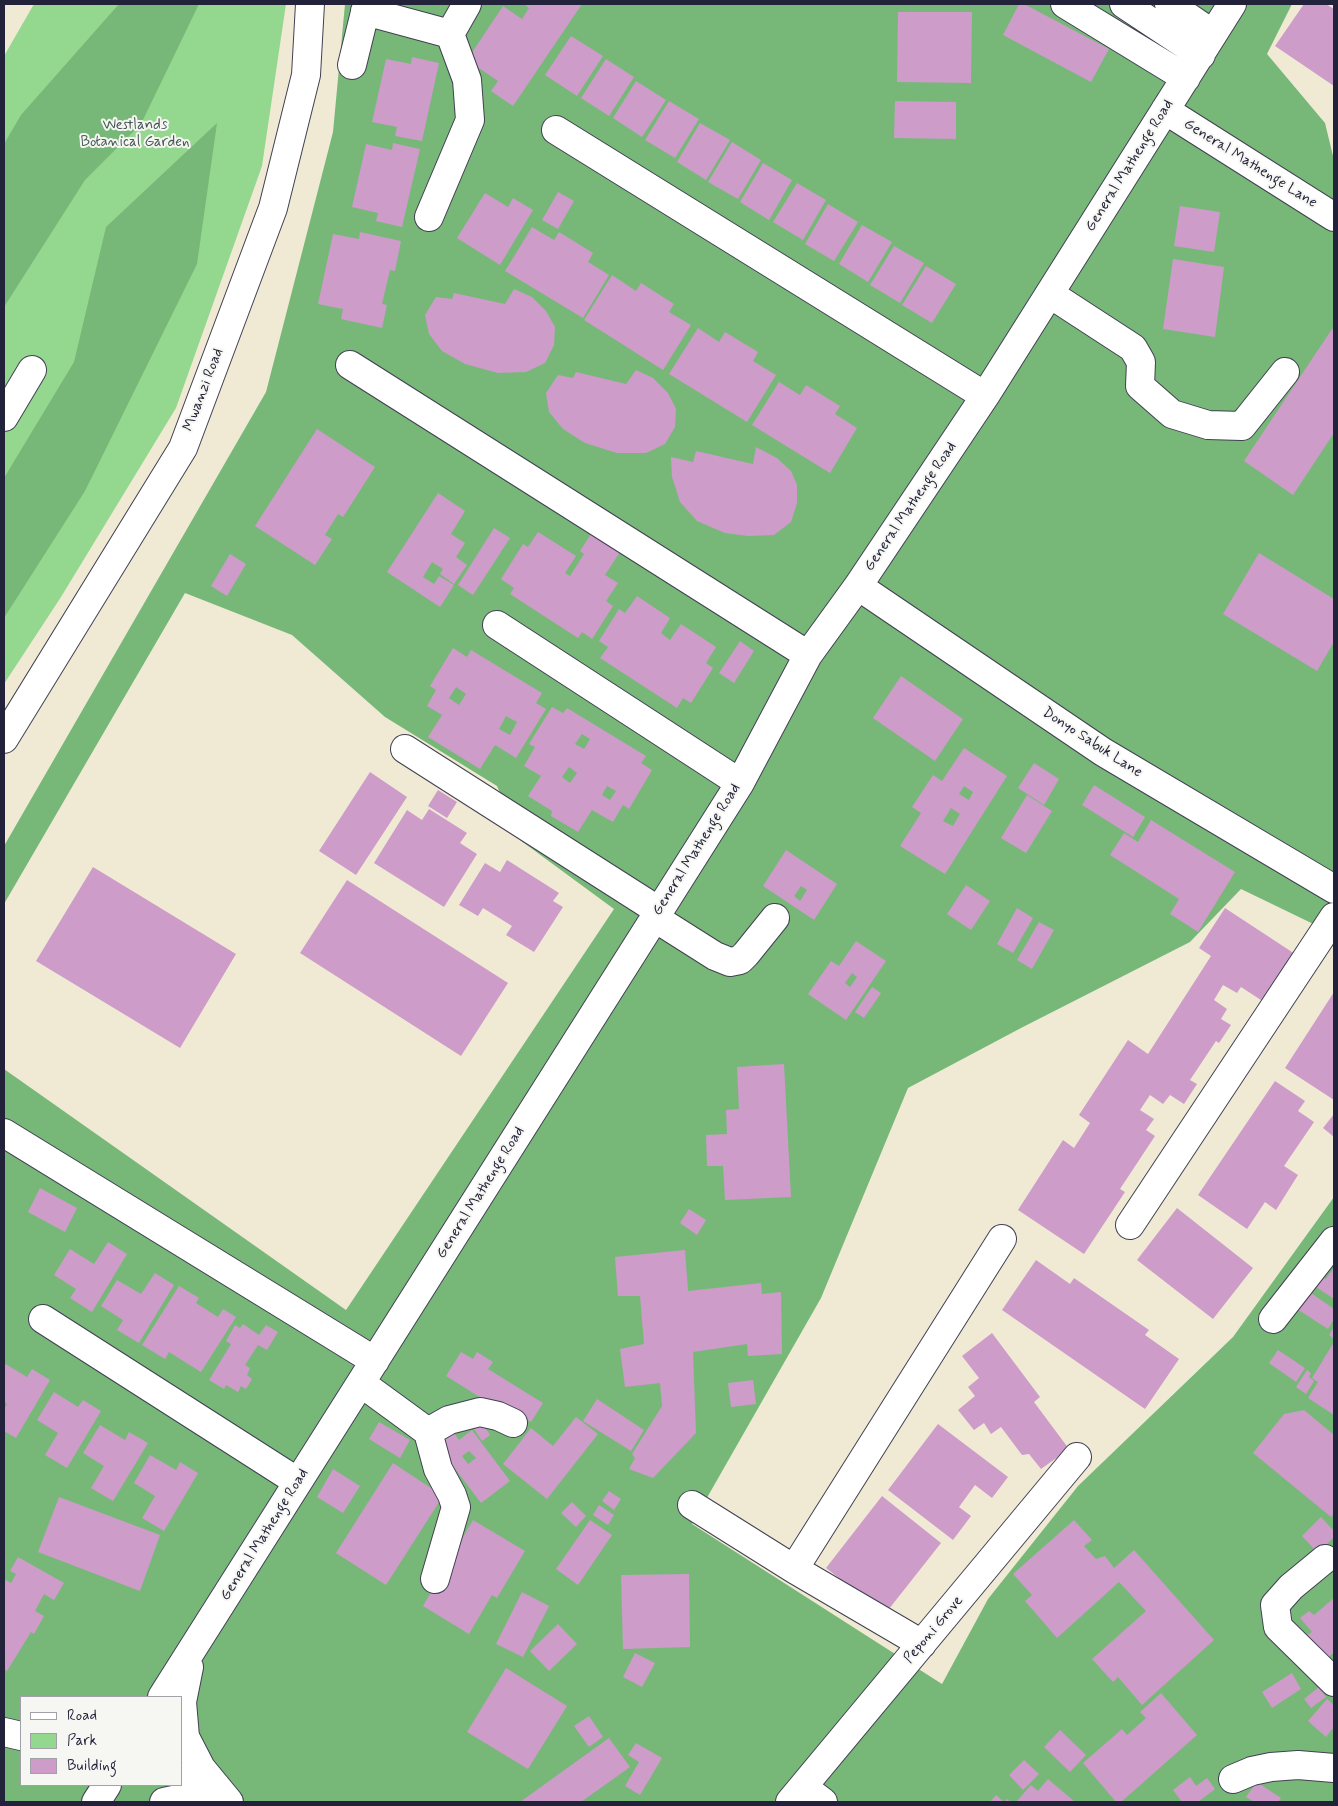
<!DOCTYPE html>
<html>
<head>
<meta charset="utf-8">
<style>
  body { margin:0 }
  #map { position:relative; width:1338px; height:1806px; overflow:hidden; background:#f0ead5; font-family:Mynerve,sans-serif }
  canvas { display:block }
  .frame { position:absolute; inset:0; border:5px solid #22223b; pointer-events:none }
  .legend { position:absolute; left:20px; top:1696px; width:162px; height:90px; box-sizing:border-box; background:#f6f6f2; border:1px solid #a1a1a9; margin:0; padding:6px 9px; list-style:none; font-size:15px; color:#22223b }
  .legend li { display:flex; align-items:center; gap:10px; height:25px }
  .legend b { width:25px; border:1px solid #a1a1a9 }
</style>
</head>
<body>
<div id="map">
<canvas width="1338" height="1806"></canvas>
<div class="frame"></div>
<ul class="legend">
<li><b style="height:6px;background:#fff"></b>Road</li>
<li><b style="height:14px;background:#94d78e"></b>Park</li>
<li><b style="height:14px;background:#cd9cc9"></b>Building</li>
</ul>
</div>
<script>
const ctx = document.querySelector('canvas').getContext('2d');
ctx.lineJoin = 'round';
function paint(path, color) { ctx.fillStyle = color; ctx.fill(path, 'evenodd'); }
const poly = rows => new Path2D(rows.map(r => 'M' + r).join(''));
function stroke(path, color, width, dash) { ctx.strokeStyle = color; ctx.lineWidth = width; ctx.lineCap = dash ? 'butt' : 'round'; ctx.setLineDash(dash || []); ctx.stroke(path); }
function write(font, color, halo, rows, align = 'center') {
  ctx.font = font + ' Mynerve,sans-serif'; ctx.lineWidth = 4; ctx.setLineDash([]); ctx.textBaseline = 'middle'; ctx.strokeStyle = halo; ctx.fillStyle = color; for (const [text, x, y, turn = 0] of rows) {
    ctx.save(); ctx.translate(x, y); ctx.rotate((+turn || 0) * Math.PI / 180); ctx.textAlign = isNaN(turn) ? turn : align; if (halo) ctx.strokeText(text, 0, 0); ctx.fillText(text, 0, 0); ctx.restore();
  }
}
paint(poly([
  [34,4,286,4,262,166,176,408,61,597,4,684,4,56]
]), '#94d78e');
paint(poly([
  [119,4,199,4,141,124,85,180,4,307,4,144,21,115],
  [345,4,1292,4,1267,54,1325,123,1334,160,1334,934,1241,889,1190,942,1021,1028,908,1088,821,1298,692,1524,942,1684,988,1599,1078,1486,1233,1337,1334,1197,1334,1802,4,1802,4,1069,346,1310,614,909,520,840,497,786,385,717,292,635,185,593,4,904,4,846,266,392,333,132],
  [21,1697,181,1697,181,1785,21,1785],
  [217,123,197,264,85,491,4,618,4,478,74,362,106,227]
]), '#77b879');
paint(poly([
  [524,4,582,4,513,106,491,91,498,81,467,60,503,6,522,19,529,8],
  [1019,4,1024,4,1109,49,1091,82,1003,35],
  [1304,4,1326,4,1334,9,1334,86,1275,46],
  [898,12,972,12,971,83,897,82],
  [571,36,603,56,577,96,545,75],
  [412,57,439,63,422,141,395,136,397,127,372,122,386,59,411,64],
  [606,59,634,77,609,116,581,98],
  [636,81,666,100,642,137,613,118],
  [669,101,699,119,675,158,645,140],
  [895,101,956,102,956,139,894,138],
  [700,123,730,140,706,180,677,162],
  [732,142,761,160,738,199,708,182],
  [393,143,420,149,402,227,376,221,378,213,352,207,366,144,392,150],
  [763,163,792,180,769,220,740,202],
  [797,183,826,200,803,240,773,222],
  [558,192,574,201,558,229,542,220],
  [485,193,508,207,513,198,533,210,500,265,457,238],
  [828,204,858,222,834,261,805,244],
  [1180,206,1220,212,1214,252,1174,246],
  [862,225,892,242,868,282,839,264],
  [532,227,554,240,559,232,593,253,588,262,609,275,583,318,505,271],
  [360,232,401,241,395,271,390,270,382,304,387,305,382,328,341,319,343,309,318,304,333,234,359,239],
  [894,246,924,263,900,303,870,285],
  [1173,259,1224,267,1215,337,1163,329],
  [926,266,956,284,932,323,902,305],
  [612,275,636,291,641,283,674,304,669,312,691,325,663,370,584,320],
  [514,289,532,297,546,311,555,327,554,345,545,363,526,372,498,373,465,364,442,351,429,334,425,315,436,297,452,299,454,293,505,304],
  [698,328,719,342,725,332,758,352,753,361,776,375,747,422,669,374],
  [1332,329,1334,330,1334,433,1293,495,1244,461],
  [636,370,653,378,668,393,676,409,675,427,665,444,646,453,617,453,585,443,563,429,549,412,546,393,558,375,573,378,576,372,626,384],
  [779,382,800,395,806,385,840,406,835,414,857,428,830,473,752,425],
  [317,429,375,467,343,517,338,514,325,535,332,539,315,565,255,526],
  [756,447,777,458,791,471,797,485,797,503,791,522,774,535,748,536,725,533,697,521,680,502,672,477,671,457,693,462,696,451,753,464],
  [438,493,465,511,451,534,465,543,456,557,467,565,454,584,440,574,443,569,432,562,423,577,434,584,439,576,454,585,440,607,387,572],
  [494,528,510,538,473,595,458,585],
  [593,531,622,549,605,575,618,583,606,601,613,606,592,639,582,632,578,638,510,594,514,588,501,579,523,544,528,547,538,532,576,556,565,573,570,576,584,554,580,551],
  [1259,553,1334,599,1334,642,1317,671,1223,614],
  [230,554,246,564,227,596,211,586],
  [637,596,670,618,661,633,670,640,681,624,716,647,706,663,713,668,691,703,683,698,677,708,600,658,608,647,599,641,619,609,625,613],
  [740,641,754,651,734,683,719,673],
  [453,648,467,657,471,650,542,693,536,703,546,709,516,758,495,745,480,769,428,737,442,715,427,706,436,690,430,686],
  [456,687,466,694,459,705,449,698],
  [506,716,517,722,510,735,499,729],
  [901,676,963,719,935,761,873,718],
  [552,707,563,713,567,708,646,756,641,763,652,770,629,809,623,805,613,822,592,810,578,832,551,816,552,811,528,796,541,776,524,766,535,747,529,744],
  [582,734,590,739,584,749,575,744],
  [569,767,577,773,570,783,562,777],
  [607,786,616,791,610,800,602,795],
  [964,748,1007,776,945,874,900,846,921,813,912,807,933,775,942,781],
  [964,786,973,792,969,800,959,794],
  [951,808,960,814,953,826,943,821],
  [1034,763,1059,779,1044,805,1018,788],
  [370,772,407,797,356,875,319,851],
  [1094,785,1145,817,1133,837,1082,805],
  [438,790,457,802,447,818,428,806],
  [1027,795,1052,811,1026,853,1001,838],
  [429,809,467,833,460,843,477,854,444,907,374,863,407,810,422,820],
  [1151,820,1235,872,1198,932,1170,914,1179,899,1110,855,1124,833,1138,842],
  [786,850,837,884,814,920,763,886],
  [801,886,807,890,800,901,794,896],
  [507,860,559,893,553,901,563,907,534,952,506,935,512,926,483,908,478,916,459,905,485,863,500,872],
  [93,867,236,954,180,1048,36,961],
  [347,880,508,983,461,1056,300,953],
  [966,885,990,901,971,930,947,914],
  [1017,908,1033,918,1013,953,997,944],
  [1225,908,1295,954,1264,1002,1241,987,1237,993,1223,985,1214,1000,1227,1009,1221,1019,1231,1025,1219,1043,1216,1041,1190,1080,1197,1084,1184,1104,1170,1095,1163,1104,1150,1095,1140,1110,1154,1119,1146,1130,1155,1136,1120,1189,1125,1192,1084,1254,1018,1210,1063,1140,1074,1148,1090,1123,1079,1115,1128,1040,1148,1054,1211,956,1199,948],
  [1039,922,1054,930,1032,969,1017,960],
  [856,941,886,961,846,1020,808,994,831,961,839,966],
  [852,973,857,977,850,987,845,983],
  [872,987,881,993,864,1018,855,1012],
  [1334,992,1334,1100,1285,1068],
  [784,1064,791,1197,725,1200,723,1166,707,1166,706,1135,727,1134,726,1110,739,1109,737,1067],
  [1275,1081,1305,1101,1298,1111,1314,1122,1284,1166,1298,1175,1276,1210,1265,1202,1247,1229,1198,1195],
  [1334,1114,1334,1137,1323,1128],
  [40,1188,77,1208,65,1232,28,1212],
  [1177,1208,1253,1268,1213,1319,1137,1260],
  [689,1209,706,1220,697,1235,680,1223],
  [108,1242,127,1254,92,1312,70,1298,76,1289,54,1275,70,1249,94,1264],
  [685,1250,688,1291,761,1283,762,1294,781,1292,782,1354,748,1356,747,1344,693,1352,696,1433,653,1478,629,1469,635,1458,632,1454,662,1406,660,1383,625,1387,620,1349,644,1344,640,1296,618,1296,615,1257],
  [1036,1260,1070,1284,1074,1278,1149,1330,1145,1335,1179,1359,1145,1409,1002,1310],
  [1333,1269,1334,1270,1334,1299,1313,1285,1319,1275,1326,1279],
  [155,1273,174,1285,139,1343,117,1330,123,1320,101,1306,117,1280,141,1294],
  [179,1286,199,1298,196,1303,218,1317,223,1309,236,1317,201,1372,169,1352,165,1359,142,1345],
  [1308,1291,1334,1309,1334,1319,1328,1329,1297,1309],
  [243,1324,259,1335,266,1325,278,1332,267,1350,258,1345,245,1365,250,1368,247,1375,252,1379,246,1389,241,1386,238,1392,226,1385,224,1389,209,1380,231,1344,226,1341,235,1325,240,1328],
  [1334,1327,1334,1339,1329,1335],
  [992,1333,1040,1397,1034,1402,1069,1449,1041,1469,1029,1454,1022,1455,1001,1427,991,1434,984,1423,974,1430,958,1410,975,1396,968,1387,979,1378,962,1356],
  [1334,1342,1334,1415,1308,1398,1318,1382,1312,1378],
  [1278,1350,1305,1368,1296,1382,1269,1363],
  [461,1352,473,1359,477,1352,493,1362,488,1369,543,1403,531,1422,502,1404,499,1409,446,1376],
  [4,1363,27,1377,32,1369,50,1380,16,1438,4,1431,4,1409,7,1404,4,1401],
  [1307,1370,1311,1373,1309,1377,1314,1381,1306,1394,1296,1387],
  [753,1380,756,1404,731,1407,728,1383],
  [54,1392,78,1407,83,1400,101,1411,67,1468,45,1455,58,1433,37,1420],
  [597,1399,644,1430,631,1451,583,1421],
  [1304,1410,1334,1435,1334,1513,1331,1517,1253,1453,1284,1414],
  [576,1417,598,1434,547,1499,503,1464,531,1428,553,1446],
  [379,1422,410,1440,400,1458,369,1439],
  [482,1423,490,1435,482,1441,474,1429],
  [938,1424,1008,1477,992,1498,975,1485,959,1507,971,1516,953,1540,888,1490],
  [100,1425,125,1440,129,1432,148,1443,113,1501,91,1488,104,1466,83,1453],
  [472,1430,510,1481,481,1503,437,1445,454,1433,459,1440],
  [469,1451,476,1458,468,1464,462,1456],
  [150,1455,176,1470,180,1462,198,1473,164,1531,142,1518,155,1496,134,1483],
  [393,1463,443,1496,386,1585,336,1553],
  [333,1469,360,1486,343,1513,317,1497],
  [609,1491,621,1499,614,1510,602,1501],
  [882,1496,941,1543,885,1614,826,1568],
  [59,1497,160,1535,140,1591,38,1552],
  [572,1502,586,1516,576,1527,561,1513],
  [599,1505,614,1515,608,1525,593,1515],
  [1321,1517,1334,1531,1334,1537,1318,1553,1302,1536],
  [473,1520,525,1551,497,1598,492,1595,469,1634,423,1606],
  [590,1520,612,1535,578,1585,556,1569],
  [1074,1520,1092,1540,1084,1546,1096,1559,1105,1556,1114,1568,1134,1550,1214,1640,1142,1705,1118,1677,1113,1682,1092,1659,1146,1611,1119,1582,1057,1638,1025,1601,1032,1595,1013,1574],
  [18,1557,64,1583,54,1600,44,1594,35,1611,44,1616,34,1634,31,1632,7,1671,4,1669,4,1579,11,1583,16,1574,10,1571],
  [689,1574,690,1647,623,1649,621,1575],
  [522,1592,549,1606,523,1657,496,1644],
  [1334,1598,1334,1652,1327,1659,1307,1635,1312,1632,1300,1618,1309,1611,1314,1615],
  [558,1624,577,1644,549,1671,530,1651],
  [635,1653,655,1663,642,1687,623,1677],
  [506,1668,567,1706,528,1769,467,1732],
  [1292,1673,1301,1689,1272,1708,1262,1692],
  [1319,1687,1326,1697,1311,1708,1304,1699],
  [1161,1693,1197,1735,1121,1802,1116,1802,1083,1763,1122,1729,1127,1735,1146,1718,1140,1712],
  [1327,1699,1334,1705,1334,1731,1332,1729,1326,1737,1308,1721],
  [589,1716,603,1737,589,1747,574,1726],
  [1060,1730,1086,1755,1070,1772,1044,1747],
  [609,1738,630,1767,581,1802,520,1802],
  [636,1743,662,1758,640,1795,625,1786,639,1762,628,1755],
  [1024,1760,1039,1774,1023,1790,1009,1775],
  [1190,1777,1196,1786,1207,1778,1215,1789,1198,1802,1182,1802,1173,1790],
  [1048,1779,1075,1802,1016,1802,1031,1785,1038,1791],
  [1257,1782,1281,1798,1278,1802,1254,1802,1246,1797],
  [996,1795,1004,1802,1007,1799,1011,1802,990,1802]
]), '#cd9cc9');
const minor = poly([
  [1065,4,1186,78],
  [1124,4,1201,55],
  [1169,4,1213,34],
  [365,11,450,34,467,80,470,120,429,217],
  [450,34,467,4],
  [352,65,367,4],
  [1165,110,1334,217],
  [556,130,985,396],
  [1050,294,1133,348,1141,362,1140,386,1172,414,1208,425,1242,426,1285,372],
  [350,365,808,655],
  [4,417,32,370],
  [858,586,1103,752,1334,889],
  [497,625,740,783],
  [4,739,183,448,273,208,306,75,310,4],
  [405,749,659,911],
  [655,918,715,956,730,962,740,960,746,954,775,918],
  [4,1133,375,1361],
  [1130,1225,1334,917],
  [43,1319,298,1482],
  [1273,1319,1334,1241],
  [361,1383,428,1432,438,1469,452,1495,456,1507,435,1579],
  [428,1432,449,1420,480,1412,498,1416,513,1423],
  [692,1505,794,1569,922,1644],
  [1325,1559,1291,1587,1275,1605,1278,1627,1334,1682],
  [794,1569,1002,1239],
  [189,1667,182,1702,185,1737,201,1768,229,1802],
  [162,1697,740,783,808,655,858,586,985,396,1232,4],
  [1233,1779,1252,1771,1271,1767,1298,1765,1334,1768],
  [803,1787,823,1802],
  [96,1802,107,1785],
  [164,1802,178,1799,211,1802],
  [790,1802,1077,1457]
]);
const major = poly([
  [4,1732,21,1736],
  [181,1776,228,1802]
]);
stroke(minor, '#414052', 30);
stroke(major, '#414052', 30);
stroke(minor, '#fff', 28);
stroke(major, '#fff', 28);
write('15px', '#445854', '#f6f6f2', [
  ["Westlands",135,126],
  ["Botanical Garden",135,143]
]);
write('15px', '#22223b', '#f6f6f2', [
  ["General Mathenge Lane",1250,164,32],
  ["General Mathenge Road",1130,166,-58],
  ["Mwanzi Road",204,390,-69],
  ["General Mathenge Road",911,507,-56],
  ["Donyo Sabuk Lane",1092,743,33],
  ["General Mathenge Road",697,850,-58],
  ["General Mathenge Road",481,1193,-58],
  ["General Mathenge Road",265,1535,-58],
  ["Peponi Grove",934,1630,-50]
]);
</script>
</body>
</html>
